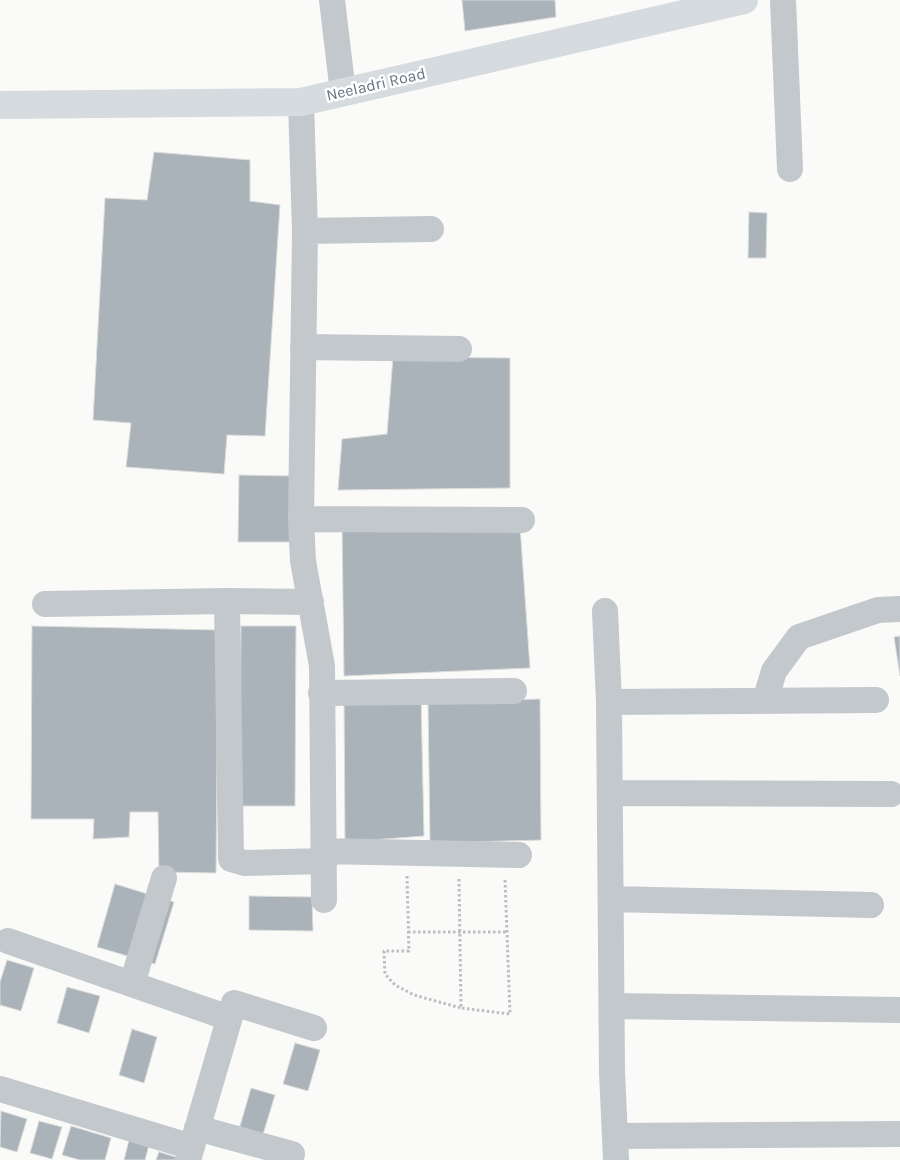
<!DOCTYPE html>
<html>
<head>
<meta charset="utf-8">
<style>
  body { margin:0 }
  canvas { display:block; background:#fafaf8 }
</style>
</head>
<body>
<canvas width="900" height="1160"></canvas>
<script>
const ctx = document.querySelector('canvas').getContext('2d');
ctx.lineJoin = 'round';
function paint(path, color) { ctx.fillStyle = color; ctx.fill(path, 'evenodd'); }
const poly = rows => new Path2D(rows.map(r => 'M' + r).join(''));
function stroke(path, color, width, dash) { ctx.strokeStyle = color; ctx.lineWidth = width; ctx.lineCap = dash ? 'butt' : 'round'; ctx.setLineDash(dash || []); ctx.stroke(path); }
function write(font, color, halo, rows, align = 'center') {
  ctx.font = font + ' Karla,sans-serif'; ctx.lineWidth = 5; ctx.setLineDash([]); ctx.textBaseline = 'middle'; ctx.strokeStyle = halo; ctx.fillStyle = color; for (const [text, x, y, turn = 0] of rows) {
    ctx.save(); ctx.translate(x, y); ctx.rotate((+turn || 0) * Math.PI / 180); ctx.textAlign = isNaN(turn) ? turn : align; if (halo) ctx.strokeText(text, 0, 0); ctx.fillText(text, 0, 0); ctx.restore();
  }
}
const building = poly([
  [462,0,555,0,556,17,465,31,462,0],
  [154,152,250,160,250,201,280,205,265,436,227,435,224,474,126,467,131,423,93,420,105,198,147,200,154,152],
  [749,212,767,213,766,258,748,258,749,212],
  [393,357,510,358,510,488,338,490,342,439,387,434,393,357],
  [239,475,292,476,291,542,238,542,239,475],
  [342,524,520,526,530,668,344,676,342,524],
  [32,626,218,630,216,873,159,872,158,812,130,812,129,837,93,839,94,819,31,819,32,626],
  [241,626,296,626,295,806,240,806,241,626],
  [900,636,900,676,894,637,900,636],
  [421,697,424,836,345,842,344,700,421,697],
  [540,699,541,840,430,843,428,702,540,699],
  [115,884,174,902,155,964,97,947,115,884],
  [249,896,312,897,313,931,249,930,249,896],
  [7,960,34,968,21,1011,0,1005,0,982,7,960],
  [67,987,100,996,89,1033,57,1023,67,987],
  [132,1029,157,1037,144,1083,119,1075,132,1029],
  [295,1043,320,1050,308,1091,283,1084,295,1043],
  [251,1088,275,1095,261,1141,238,1133,251,1088],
  [1,1111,27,1119,17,1152,0,1147,1,1111],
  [39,1121,62,1127,52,1159,30,1153,39,1121],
  [71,1126,111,1138,105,1160,80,1160,62,1155,71,1126],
  [129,1140,149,1145,145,1160,124,1160,129,1140],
  [159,1152,186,1160,156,1160,159,1152]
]);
paint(building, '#aab3b9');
stroke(building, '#dcdcda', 1);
stroke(poly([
  [407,876,409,951,384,951,385,974,395,985,414,995,461,1008],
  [459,879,461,1008,510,1014,505,879],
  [408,932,507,932]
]), '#bbbfc2', 3, [2.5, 2.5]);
stroke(poly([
  [332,0,343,93],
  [783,0,790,169],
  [301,102,305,231,301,519,303,561,322,666,324,900],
  [305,231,431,229],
  [303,347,459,349],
  [301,519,522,520],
  [227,601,231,859,245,863,325,861],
  [45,604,227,601,311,602],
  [605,611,609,702,612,1072,616,1160],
  [321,693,514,691],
  [765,701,774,671,799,637,878,610,900,609],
  [609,702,876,700],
  [611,793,891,794],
  [324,851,519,855],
  [611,899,871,905],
  [8,941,229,1018],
  [132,984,164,878],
  [612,1006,900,1010],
  [0,1089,192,1147],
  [197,1128,292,1154],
  [615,1136,900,1134],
  [188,1160,234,1003,314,1028]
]), '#c3c8cc', 26);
stroke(poly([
  [0,105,301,102,744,0]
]), '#d6dbdf', 28);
write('16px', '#657683', '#fff', [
  ["Neeladri Road",376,85,-13]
]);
</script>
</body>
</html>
